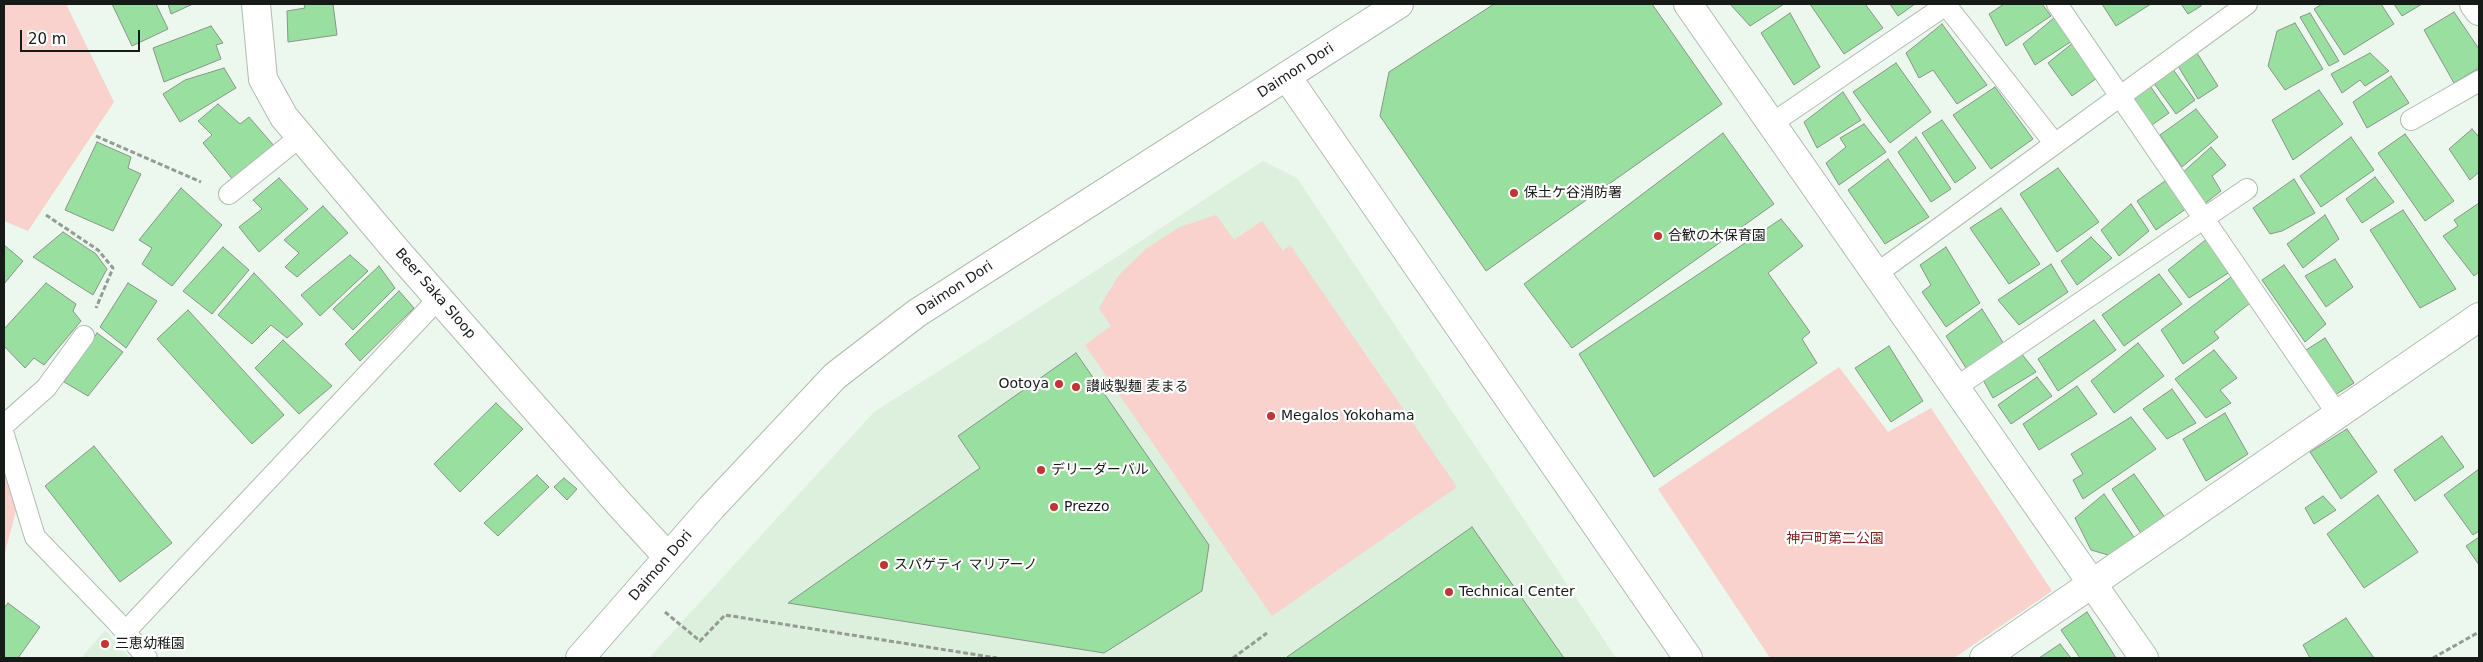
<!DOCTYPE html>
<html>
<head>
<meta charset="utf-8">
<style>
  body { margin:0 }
  #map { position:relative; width:2483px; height:662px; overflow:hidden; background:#ecf8ed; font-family:"DejaVu Sans",sans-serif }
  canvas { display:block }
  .frame { position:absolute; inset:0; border:5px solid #171b17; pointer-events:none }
  .scale { position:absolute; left:20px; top:30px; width:120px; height:22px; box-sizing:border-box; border:2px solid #171b17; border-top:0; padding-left:6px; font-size:15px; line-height:18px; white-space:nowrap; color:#171b17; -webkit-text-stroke:4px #fff; paint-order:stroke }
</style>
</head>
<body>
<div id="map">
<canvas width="2483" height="662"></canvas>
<div class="frame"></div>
<div class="scale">20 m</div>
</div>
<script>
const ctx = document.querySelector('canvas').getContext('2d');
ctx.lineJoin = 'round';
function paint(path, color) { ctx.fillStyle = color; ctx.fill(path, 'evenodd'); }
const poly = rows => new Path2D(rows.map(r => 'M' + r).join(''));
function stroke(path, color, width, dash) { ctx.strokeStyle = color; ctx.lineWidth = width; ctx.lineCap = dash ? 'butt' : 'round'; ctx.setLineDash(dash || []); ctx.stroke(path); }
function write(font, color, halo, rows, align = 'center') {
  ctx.font = font + ' "DejaVu Sans","Noto Sans JP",sans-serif'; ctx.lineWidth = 4.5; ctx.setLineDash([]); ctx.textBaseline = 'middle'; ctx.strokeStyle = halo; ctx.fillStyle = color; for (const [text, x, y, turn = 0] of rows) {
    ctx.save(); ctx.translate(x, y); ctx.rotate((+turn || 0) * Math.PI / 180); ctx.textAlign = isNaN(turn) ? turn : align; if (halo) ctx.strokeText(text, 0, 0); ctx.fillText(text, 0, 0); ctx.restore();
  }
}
paint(poly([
  [1263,161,1297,178,1616,658,649,658,874,412,1057,296],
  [105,630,130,658,81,658]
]), '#ddefdd');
paint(poly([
  [4,4,66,4,114,102,28,231,4,221],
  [1216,215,1234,240,1262,221,1283,251,1290,245,1457,487,1272,616,1085,345,1111,326,1099,308,1119,275,1147,248,1180,227],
  [1839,367,1888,432,1931,408,2052,591,1954,658,1770,658,1658,489],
  [4,468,16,511,4,556]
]), '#f9d1cd');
const building = poly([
  [112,4,156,4,168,29,132,46,112,4],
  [168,4,193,4,171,14,168,4],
  [304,4,333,4,337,35,288,42,287,11,305,8,304,4],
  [1494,4,1652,4,1722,104,1486,271,1380,116,1389,72,1494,4],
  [1730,4,1784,4,1750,26,1730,4],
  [1810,4,1865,4,1883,28,1844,54,1810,4],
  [1890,4,1915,4,1898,16,1890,4],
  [2004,4,2042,4,2051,16,2006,46,1989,14,2004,4],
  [2102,4,2151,4,2116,26,2102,4],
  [2181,4,2201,4,2201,6,2188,14,2181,4],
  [2322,4,2381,4,2394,24,2344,55,2314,9,2322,4],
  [2394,4,2422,4,2402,16,2394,4],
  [2454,12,2479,49,2479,68,2454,83,2424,30,2454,12],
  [1790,13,1820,67,1794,85,1761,33,1790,13],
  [2310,13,2339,61,2329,66,2300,17,2310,13],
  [2055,17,2072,41,2035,65,2023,44,2055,17],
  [2295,23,2323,69,2285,90,2268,66,2277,31,2295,23],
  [1942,24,1987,85,1957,104,1933,70,1919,78,1906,53,1942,24],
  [211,26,223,43,216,45,221,59,164,82,153,48,211,26],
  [2074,42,2097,78,2072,96,2048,63,2074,42],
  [2197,53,2218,86,2198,99,2178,66,2197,53],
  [2370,53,2389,71,2365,86,2360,80,2342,93,2331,74,2370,53],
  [1896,63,1931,112,1890,143,1853,92,1896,63],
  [224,68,236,88,180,122,163,94,185,80,224,68],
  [2172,68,2195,100,2176,114,2153,82,2172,68],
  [2391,76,2409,103,2367,128,2353,102,2391,76],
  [2148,83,2169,113,2152,125,2131,95,2148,83],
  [1995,87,2033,139,1991,169,1953,115,1995,87],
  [2319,90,2343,124,2293,160,2272,120,2319,90],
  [1843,92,1861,120,1817,148,1804,122,1843,92],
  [218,104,240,124,249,117,275,147,234,181,203,143,212,135,198,121,218,104],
  [2196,109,2218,137,2182,167,2160,135,2196,109],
  [1942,120,1976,168,1955,183,1922,133,1942,120],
  [1864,124,1886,152,1839,185,1826,163,1846,147,1840,138,1864,124],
  [2472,129,2479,137,2479,172,2470,180,2449,149,2472,129],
  [1723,133,1774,204,1572,348,1524,284,1723,133],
  [2405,134,2454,201,2425,221,2378,153,2405,134],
  [1916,137,1951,189,1931,202,1898,152,1916,137],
  [2351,137,2374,170,2321,207,2300,176,2351,137],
  [97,142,131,157,128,168,141,174,113,231,65,210,97,142],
  [2211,147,2226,165,2212,176,2221,191,2203,205,2181,174,2211,147],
  [1888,159,1929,217,1885,244,1848,190,1888,159],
  [2058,168,2099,222,2057,252,2020,194,2058,168],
  [2375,177,2394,202,2362,223,2346,199,2375,177],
  [279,178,308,209,259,252,239,227,262,209,253,200,279,178],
  [2294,179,2315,213,2282,231,2270,234,2253,208,2294,179],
  [2165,181,2187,208,2156,230,2137,201,2165,181],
  [181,188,222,225,172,286,142,264,152,248,139,240,181,188],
  [2479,203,2479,272,2474,276,2443,236,2458,226,2454,220,2479,203],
  [2131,204,2149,231,2119,256,2101,230,2131,204],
  [323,206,348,233,297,277,285,267,299,253,284,240,323,206],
  [2001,208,2040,264,2009,284,1970,228,2001,208],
  [2403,210,2456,289,2420,308,2370,230,2403,210],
  [2325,215,2339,239,2303,268,2287,244,2325,215],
  [1781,219,1803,246,1768,273,1810,332,1802,339,1817,363,1654,477,1579,354,1781,219],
  [63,232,96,254,107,269,93,295,33,257,63,232],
  [2091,237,2112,258,2077,285,2061,261,2091,237],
  [2208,238,2233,270,2189,298,2168,270,2208,238],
  [4,245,23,261,4,284,4,245],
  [223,247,249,270,212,314,183,291,223,247],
  [1946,247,1980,303,1946,327,1922,292,1931,285,1920,265,1946,247],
  [350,255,368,271,320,316,301,295,350,255],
  [2335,259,2353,287,2326,307,2305,276,2335,259],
  [2051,264,2068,292,2019,325,1998,300,2051,264],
  [2284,265,2326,324,2305,342,2262,280,2284,265],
  [379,266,395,288,353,330,333,309,379,266],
  [254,273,303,324,287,338,271,325,252,344,218,315,254,273],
  [2159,274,2182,304,2124,346,2102,315,2159,274],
  [2231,277,2250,303,2214,332,2219,338,2183,364,2161,330,2231,277],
  [46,283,76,304,73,311,81,321,44,365,34,358,25,368,4,346,4,329,46,283],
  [128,283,157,301,126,348,100,327,128,283],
  [399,291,414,308,360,361,345,344,399,291],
  [1982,309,2004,344,1966,368,1946,336,1982,309],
  [188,310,284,415,252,444,157,339,188,310],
  [2094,320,2116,350,2058,391,2038,359,2094,320],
  [97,333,123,352,88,396,64,382,97,333],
  [2325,338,2354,383,2335,395,2306,350,2325,338],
  [283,340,332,386,299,414,255,368,283,340],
  [2138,343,2164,376,2114,413,2091,381,2138,343],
  [1889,346,1923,401,1891,422,1855,368,1889,346],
  [2214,350,2237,378,2220,390,2231,403,2206,418,2175,379,2214,350],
  [1076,353,1209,545,1202,591,1104,653,788,603,980,468,958,436,1076,353],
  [2021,353,2036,372,1993,398,1982,378,2021,353],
  [2037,377,2052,396,2011,424,1998,405,2037,377],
  [2077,386,2097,414,2039,450,2023,424,2077,386],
  [2172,389,2196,423,2167,439,2143,409,2172,389],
  [496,403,523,429,460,492,434,464,496,403],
  [2225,413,2248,454,2206,481,2183,439,2225,413],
  [2131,417,2156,449,2083,499,2073,480,2083,474,2071,454,2131,417],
  [2347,429,2377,472,2341,499,2310,452,2347,429],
  [2442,436,2464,467,2415,501,2394,470,2442,436],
  [94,446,172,543,120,582,45,486,94,446],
  [2479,469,2479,531,2473,535,2444,495,2479,469],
  [2134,474,2166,519,2142,535,2112,489,2134,474],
  [537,475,549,487,498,536,484,523,537,475],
  [564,478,577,489,567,500,554,487,564,478],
  [2104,494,2136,540,2115,557,2091,550,2075,518,2104,494],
  [2378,495,2418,552,2364,588,2327,534,2378,495],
  [2323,496,2336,510,2314,524,2305,508,2323,496],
  [1472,527,1564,658,1288,658,1287,657,1472,527],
  [2479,537,2479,565,2466,546,2479,537],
  [8,603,40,627,18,658,4,658,4,608,8,603],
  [2087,612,2116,658,2080,658,2061,630,2087,612],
  [2346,618,2374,658,2310,658,2303,645,2346,618],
  [2060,644,2071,658,2039,658,2060,644]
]);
paint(building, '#99df9f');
stroke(building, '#89948a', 1);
const service = poly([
  [2057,4,2338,415],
  [2411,120,2479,81],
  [1771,124,1946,5,2055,144],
  [229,194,301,136],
  [1876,274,2247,4],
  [1955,388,2247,189],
  [4,425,46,388,84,336],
  [4,435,35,537,116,621,147,658],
  [125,632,439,298]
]);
const minor = poly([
  [256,4,263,79,284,117,396,250,621,506,668,557],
  [1688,4,2144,658],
  [2474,4,2479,11],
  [1984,658,2479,317]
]);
const tertiary = poly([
  [1287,77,1688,658],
  [580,658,711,508,835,376,917,313,1399,4]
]);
stroke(service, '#b1bcb1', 22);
stroke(minor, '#b1bcb1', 30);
stroke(tertiary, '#b1bcb1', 30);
stroke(poly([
  [96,136,201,182],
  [46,215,98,250,113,268,96,308],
  [665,612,700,641,725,615,997,658],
  [1233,658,1267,633],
  [2433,658,2479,632]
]), '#939b93', 3, [5, 2.5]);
stroke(service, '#fff', 20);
stroke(minor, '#fff', 28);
stroke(tertiary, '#fff', 28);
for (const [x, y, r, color] of [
  [1514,193,5,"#c33434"],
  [1658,236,5,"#c33434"],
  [1059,384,5,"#c33434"],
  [1076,387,5,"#c33434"],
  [1271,416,5,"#c33434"],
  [1041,470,5,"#c33434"],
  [1054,507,5,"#c33434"],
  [884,565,5,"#c33434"],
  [1449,592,5,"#c33434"],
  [105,644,5,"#c33434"]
]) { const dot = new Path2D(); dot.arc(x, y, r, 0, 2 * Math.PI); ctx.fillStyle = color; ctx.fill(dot); stroke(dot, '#fff', 2); }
write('14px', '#171b17', '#fff', [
  ["Daimon Dori",1296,71,-33],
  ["Daimon Dori",955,289,-33],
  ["Beer Saka Sloop",435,294,49],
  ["Daimon Dori",661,566,-49]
]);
write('14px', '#171b17', '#fff', [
  ["保土ケ谷消防署",1524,193],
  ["合歓の木保育園",1668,236],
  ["Ootoya",1049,384,"right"],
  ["讃岐製麺 麦まる",1086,387],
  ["Megalos Yokohama",1281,416],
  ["デリーダーバル",1051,470],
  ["Prezzo",1064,507],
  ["スパゲティ マリアーノ",894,565],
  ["Technical Center",1459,592],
  ["三恵幼稚園",115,644]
], 'left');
write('14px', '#881d1e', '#fff', [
  ["神戸町第二公園",1835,539]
]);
</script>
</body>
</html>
